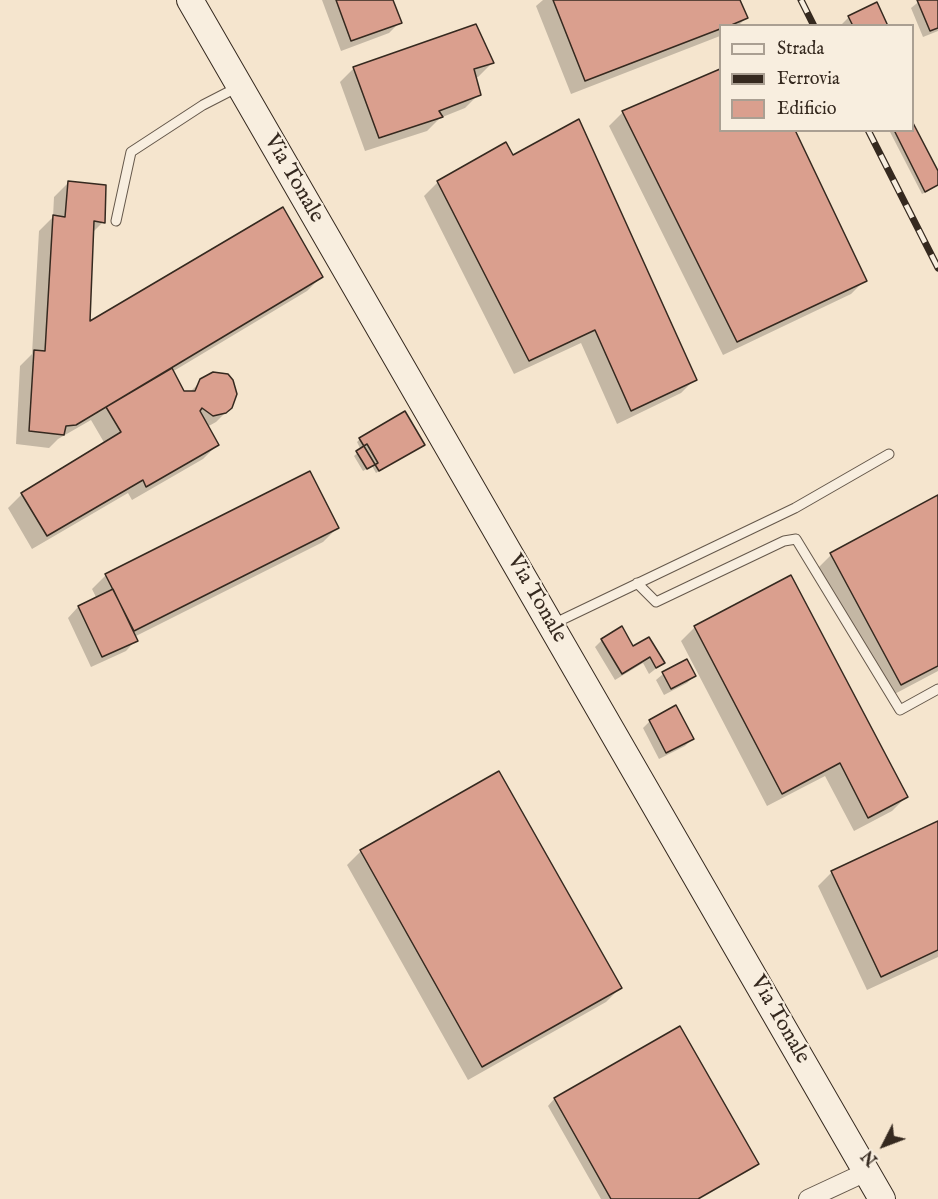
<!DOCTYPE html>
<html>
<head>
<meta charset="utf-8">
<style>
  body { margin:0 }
  #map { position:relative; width:938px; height:1199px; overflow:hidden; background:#f5e5ce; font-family:"IM FELL English",serif }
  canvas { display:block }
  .legend { position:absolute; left:719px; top:24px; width:195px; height:108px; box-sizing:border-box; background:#f8eedf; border:2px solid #aa9f92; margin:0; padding:8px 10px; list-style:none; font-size:18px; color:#35291f }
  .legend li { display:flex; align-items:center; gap:12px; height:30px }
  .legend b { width:30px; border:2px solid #aa9f92 }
  .north { position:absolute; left:854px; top:1115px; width:60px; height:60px; -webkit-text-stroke:4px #f8eedf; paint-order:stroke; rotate:228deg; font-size:16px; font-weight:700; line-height:24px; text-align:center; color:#35291f }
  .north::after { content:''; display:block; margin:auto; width:21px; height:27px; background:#35291f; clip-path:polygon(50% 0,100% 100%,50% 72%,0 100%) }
</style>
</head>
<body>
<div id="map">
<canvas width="938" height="1199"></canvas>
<ul class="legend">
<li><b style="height:8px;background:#f8eedf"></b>Strada</li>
<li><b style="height:8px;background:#35291f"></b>Ferrovia</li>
<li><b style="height:16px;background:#da9f8e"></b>Edificio</li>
</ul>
<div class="north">N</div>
</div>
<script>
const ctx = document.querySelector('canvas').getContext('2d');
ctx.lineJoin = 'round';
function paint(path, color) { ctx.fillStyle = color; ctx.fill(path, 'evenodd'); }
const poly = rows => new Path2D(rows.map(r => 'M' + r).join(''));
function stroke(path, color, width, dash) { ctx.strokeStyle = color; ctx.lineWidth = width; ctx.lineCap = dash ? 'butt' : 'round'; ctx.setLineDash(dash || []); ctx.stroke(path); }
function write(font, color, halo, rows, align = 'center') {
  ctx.font = font + ' "IM FELL English",serif'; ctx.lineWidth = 4.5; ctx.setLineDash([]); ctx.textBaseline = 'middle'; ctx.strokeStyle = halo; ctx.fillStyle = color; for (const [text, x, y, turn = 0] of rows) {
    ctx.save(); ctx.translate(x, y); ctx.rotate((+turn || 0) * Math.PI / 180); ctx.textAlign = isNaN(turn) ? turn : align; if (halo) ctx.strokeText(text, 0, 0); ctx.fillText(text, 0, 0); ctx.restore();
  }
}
paint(poly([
  [322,0,392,0,400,22,389,33,341,51],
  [543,0,739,0,746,18,738,26,720,26,720,36,571,94,536,6],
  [921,0,938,0,938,31,923,37,911,8],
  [849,17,886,26,843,26,842,24],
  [492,63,478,77,475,78,479,94,465,108,440,118,427,131,365,151,340,82,354,68],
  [720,70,720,130,865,280,851,294,723,355,609,126,623,112],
  [889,130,912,130,938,174,938,186,922,194],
  [513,157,695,379,681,393,617,424,581,343,514,374,424,196,438,182],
  [68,183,103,222,92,233,88,324,321,277,307,291,172,372,183,393,189,393,201,381,235,386,235,401,231,407,216,422,207,427,217,445,203,459,132,500,128,493,32,549,8,508,22,494,105,444,91,420,58,439,49,448,16,444,20,366,32,354,39,231,53,217,54,197],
  [360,439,423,445,376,473,372,466,363,471,354,456,361,450,357,442],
  [938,497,938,671,887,698,817,569,831,555],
  [337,528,323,542,134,637,136,640,126,651,91,667,68,618,78,607,97,599,92,589,106,575],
  [695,627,906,797,892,811,854,831,825,776,767,806,681,641],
  [602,640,633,648,663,663,649,674,643,663,615,680,595,647],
  [663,674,694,676,687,683,664,695,656,680],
  [650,721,692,739,685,746,659,759,643,728],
  [938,823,938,957,867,990,818,886,832,872],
  [361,851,620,988,606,1002,468,1080,347,865],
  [679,1028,757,1164,750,1170,700,1199,601,1199,548,1106,554,1099]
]), '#0003');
const building = poly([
  [336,0,393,0,402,23,351,41,336,0],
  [553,0,740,0,748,18,729,26,720,26,720,29,585,81,553,0],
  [917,0,938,0,938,28,930,31,917,0],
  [877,2,888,26,853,26,848,16,877,2],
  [476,24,494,63,474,69,481,95,439,111,443,117,379,138,353,67,476,24],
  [720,69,720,130,795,130,867,281,737,342,622,111,720,69],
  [579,119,697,380,631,411,595,330,529,361,437,181,506,142,513,155,579,119],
  [912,121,938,171,938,185,925,192,894,130,912,130,912,121],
  [68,181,106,185,105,223,94,221,90,321,283,207,323,277,76,425,66,426,64,435,29,431,34,350,45,351,53,215,65,217,68,181],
  [172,368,184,391,195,391,200,379,213,372,228,374,233,380,237,394,232,408,226,413,213,416,202,408,200,411,219,445,146,487,143,480,47,536,21,493,121,432,106,407,172,368],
  [405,411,425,445,379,471,359,438,405,411],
  [367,444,378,463,367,469,356,451,367,444],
  [310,471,339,528,134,631,105,574,310,471],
  [938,495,938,666,901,685,830,553,938,495],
  [791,575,908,797,868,818,840,763,782,794,694,626,791,575],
  [113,589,138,641,102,657,78,606,113,589],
  [622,626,633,646,649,637,665,663,656,668,650,657,622,674,601,639,622,626],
  [687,659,696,676,671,689,662,672,687,659],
  [676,705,694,739,666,753,649,720,676,705],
  [499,771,622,988,482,1067,360,850,499,771],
  [938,821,938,950,881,977,831,871,938,821],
  [680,1026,759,1164,698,1199,611,1199,554,1098,680,1026]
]);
paint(building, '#da9f8e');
stroke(building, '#35291f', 1.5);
const lane = poly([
  [116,221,131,152,203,105,238,87],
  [637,583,656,602,784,541,796,539,900,710,938,689],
  [553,624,795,508,889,454]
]);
const street = poly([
  [808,1199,866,1172]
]);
const secondary = poly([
  [190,0,882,1199]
]);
stroke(lane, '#65584b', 11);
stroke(street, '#65584b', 20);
stroke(secondary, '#35291f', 28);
stroke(lane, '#f8eedf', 9);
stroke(street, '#f8eedf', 18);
stroke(secondary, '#f8eedf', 26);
const rail = poly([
  [801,0,814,26],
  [868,130,938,268]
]);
stroke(rail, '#35291f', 7);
stroke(rail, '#f8eedf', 4.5, [14]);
write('22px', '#35291f', '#f8eedf', [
  ["Via Tonale",293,179,60],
  ["Via Tonale",536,599,60],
  ["Via Tonale",779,1020,60]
]);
</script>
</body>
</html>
